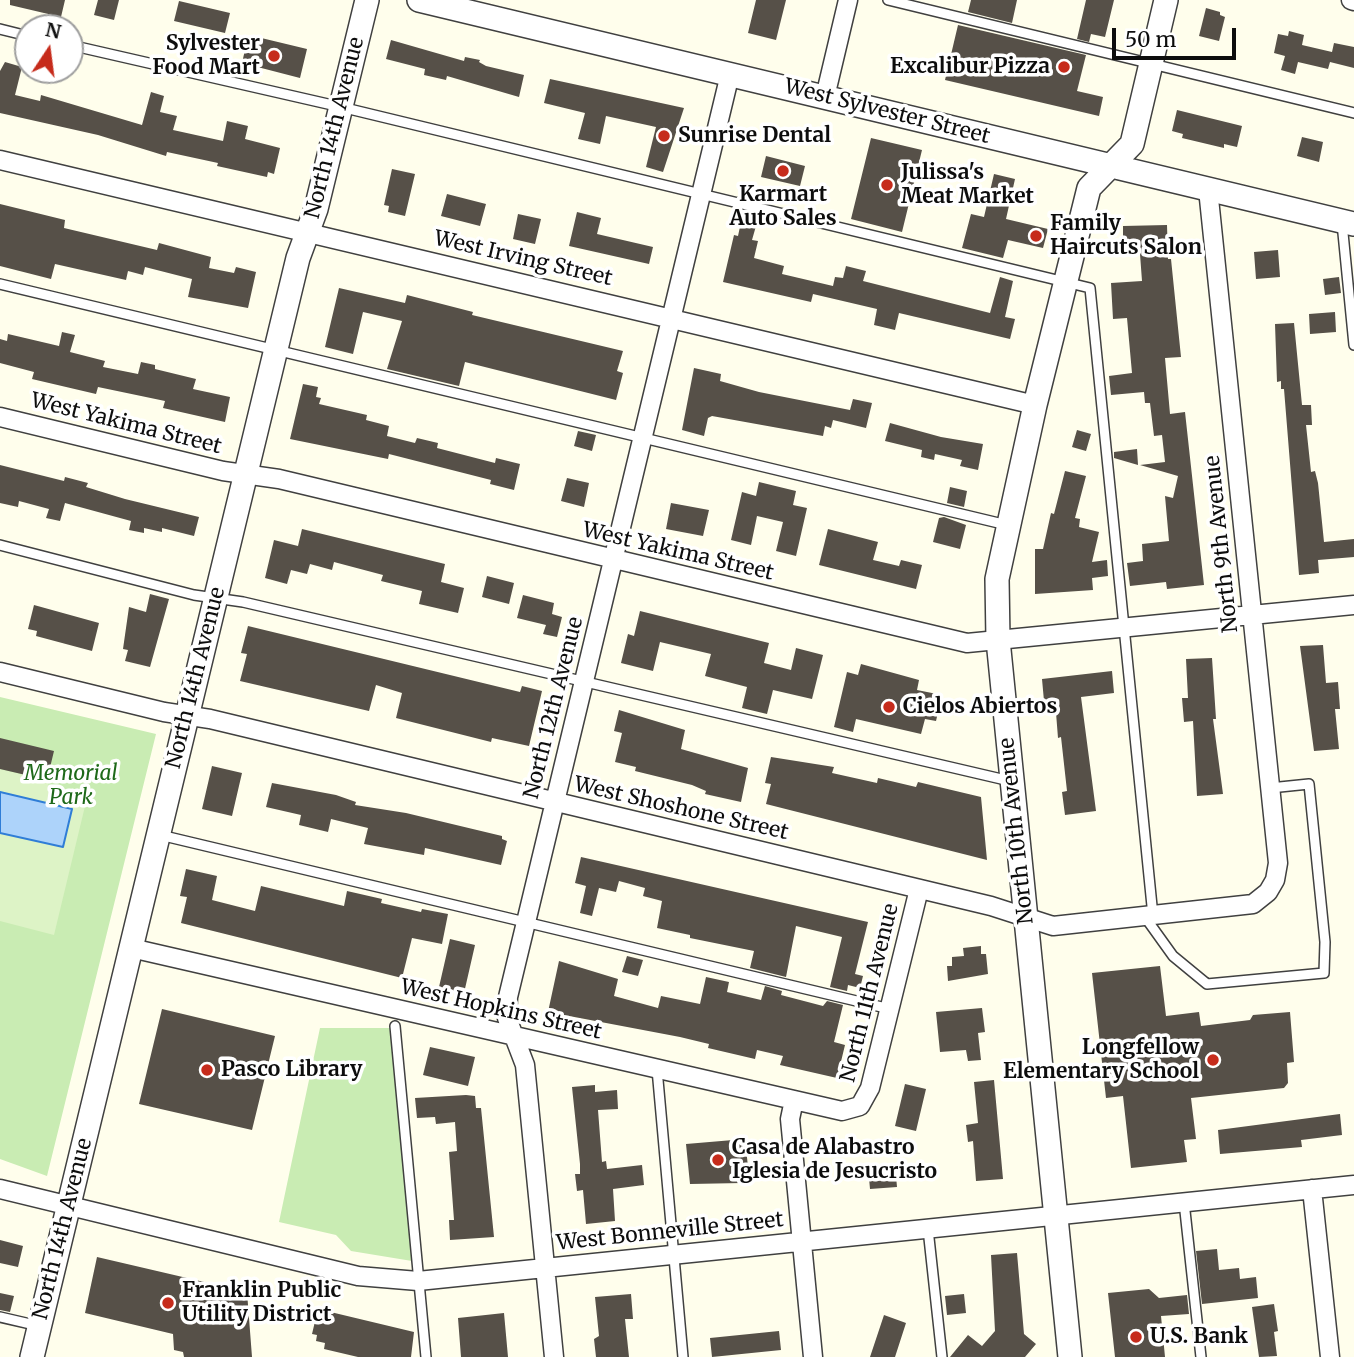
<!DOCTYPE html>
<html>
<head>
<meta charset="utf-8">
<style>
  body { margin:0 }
  #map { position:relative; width:1354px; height:1357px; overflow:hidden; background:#fffeec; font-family:Merriweather,serif }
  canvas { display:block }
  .north { position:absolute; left:14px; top:14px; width:70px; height:70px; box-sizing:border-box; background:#fff; border:2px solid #9e9e9e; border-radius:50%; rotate:13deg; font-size:19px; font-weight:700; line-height:28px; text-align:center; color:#0d0d0d }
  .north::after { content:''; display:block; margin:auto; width:24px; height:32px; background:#c62b1b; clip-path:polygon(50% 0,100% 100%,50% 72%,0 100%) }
  .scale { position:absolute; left:1112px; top:28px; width:124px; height:32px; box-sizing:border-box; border:4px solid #0d0d0d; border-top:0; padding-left:9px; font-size:21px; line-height:24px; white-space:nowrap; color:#0d0d0d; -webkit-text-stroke:5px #fff; paint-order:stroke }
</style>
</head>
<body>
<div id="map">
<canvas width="1354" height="1357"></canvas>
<div class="north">N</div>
<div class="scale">50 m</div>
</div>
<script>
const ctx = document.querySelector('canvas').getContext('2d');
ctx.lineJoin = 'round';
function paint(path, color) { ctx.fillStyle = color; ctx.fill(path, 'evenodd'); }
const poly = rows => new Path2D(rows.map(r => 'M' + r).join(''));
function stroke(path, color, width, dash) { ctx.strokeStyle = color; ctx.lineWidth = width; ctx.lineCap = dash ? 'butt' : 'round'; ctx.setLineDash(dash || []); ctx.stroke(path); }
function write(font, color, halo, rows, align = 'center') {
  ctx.font = font + ' Merriweather,serif'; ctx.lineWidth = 7; ctx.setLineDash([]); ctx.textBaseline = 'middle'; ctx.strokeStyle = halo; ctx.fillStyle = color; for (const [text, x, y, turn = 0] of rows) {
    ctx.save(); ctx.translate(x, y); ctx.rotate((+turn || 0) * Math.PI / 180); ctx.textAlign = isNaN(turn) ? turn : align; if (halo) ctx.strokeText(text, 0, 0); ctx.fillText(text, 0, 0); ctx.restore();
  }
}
paint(poly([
  [0,697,156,734,47,1176,0,1159],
  [320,1028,390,1028,412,1261,351,1251,336,1235,279,1222]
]), '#c9ecb3');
paint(poly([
  [0,769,47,780,50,791,86,802,54,935,0,921]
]), '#ddf3c6');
const water = poly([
  [0,792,72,809,63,847,0,833,0,792]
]);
paint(water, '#add3fa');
stroke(water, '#2f7dd7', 2);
paint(poly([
  [10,0,65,0,61,17,10,5],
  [98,0,119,0,114,20,94,15],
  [756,0,786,0,776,40,748,33],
  [971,0,1017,0,1012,23,968,12],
  [1086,0,1114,0,1105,37,1091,34,1089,42,1077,39],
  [179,1,230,13,225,33,174,21],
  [1206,8,1220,12,1220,15,1225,17,1219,41,1199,36],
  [958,25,1086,55,1077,91,1103,97,1099,116,945,80],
  [1289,31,1304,35,1302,45,1332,52,1334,43,1354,47,1354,68,1330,62,1328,69,1298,62,1295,74,1281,70,1285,56,1274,53,1278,34,1288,36],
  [253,36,307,49,300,78,242,63,247,41,251,42],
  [391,40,464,61,465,57,480,60,479,62,486,66,524,75,519,97,447,76,446,80,424,75,425,69,386,59],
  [5,62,22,67,15,95,40,101,41,95,142,125,151,92,164,96,160,112,177,116,173,130,223,141,227,121,248,126,245,139,280,148,274,174,268,172,267,177,217,166,218,163,167,152,166,156,98,135,0,113,0,71],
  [550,79,684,108,663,172,646,167,656,127,606,116,600,144,578,139,585,113,544,103],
  [1177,110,1242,126,1237,147,1224,144,1224,148,1182,138,1183,134,1172,131],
  [1302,137,1323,142,1319,162,1297,156],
  [871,138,922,150,902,232,851,219],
  [766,156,805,166,800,186,761,177],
  [392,169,415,174,405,216,388,212,389,206,384,205],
  [994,174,1015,179,1006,219,1048,229,1043,248,1008,240,1003,258,962,248,971,214,984,217],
  [447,194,486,204,480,226,441,216],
  [0,204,65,220,64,228,157,250,159,243,211,257,209,268,234,273,236,267,256,272,248,308,188,297,192,279,145,267,143,275,128,271,126,280,55,264,51,279,0,266],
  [577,212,601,218,597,234,653,247,649,264,569,246],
  [518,214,541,219,535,244,513,239],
  [741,222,756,226,752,240,758,241,754,258,784,266,782,274,833,286,835,277,843,278,846,266,866,271,863,281,990,313,1000,277,1013,281,1005,317,1015,319,1010,339,899,313,895,330,874,325,877,309,813,294,811,302,723,282,734,235,738,236],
  [1167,225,1168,259,1171,259,1181,357,1165,358,1170,414,1185,412,1204,585,1167,589,1166,582,1130,586,1127,563,1143,561,1142,544,1169,541,1165,496,1173,498,1178,476,1140,465,1165,462,1162,435,1154,436,1150,403,1145,403,1144,392,1111,395,1109,376,1132,373,1127,318,1113,319,1111,283,1142,281,1140,254,1135,254,1135,247,1123,247,1123,226],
  [1278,250,1280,277,1256,279,1254,252],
  [1339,277,1341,293,1325,295,1323,279],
  [339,288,405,303,407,295,473,312,472,315,623,351,617,371,623,373,616,400,465,362,459,386,387,369,402,321,363,312,353,354,325,347],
  [1335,312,1336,332,1310,334,1309,314],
  [1294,323,1302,405,1311,405,1312,425,1306,425,1311,472,1315,471,1318,483,1324,542,1354,539,1354,557,1318,560,1319,573,1299,575,1284,389,1281,389,1281,381,1277,382,1275,324],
  [62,332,75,335,70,352,105,361,103,367,138,374,141,362,155,365,155,369,196,379,193,389,230,397,225,422,163,408,165,401,98,387,96,394,32,379,34,372,0,363,0,339,7,341,8,334,59,346],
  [694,368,721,374,720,381,759,392,850,410,853,399,872,403,866,428,833,420,831,428,825,426,823,436,712,416,708,418,704,436,682,430],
  [303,384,318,387,316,397,321,398,319,404,367,415,366,420,389,426,387,436,415,443,417,438,438,443,437,448,495,463,496,458,520,464,514,490,490,484,491,480,389,454,388,459,290,439],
  [890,423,941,437,983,444,978,470,960,466,962,460,935,454,934,460,921,457,922,450,885,441],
  [1077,430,1091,434,1086,451,1072,447],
  [578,431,596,435,592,451,574,446],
  [1137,449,1138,465,1114,458,1114,452],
  [0,465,64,481,65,477,88,483,86,487,125,499,199,517,194,536,162,528,162,532,144,528,144,533,129,530,131,521,65,503,60,521,46,518,49,509,19,501,18,507,0,503],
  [1065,471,1086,476,1075,518,1080,519,1079,527,1099,532,1092,562,1107,560,1108,576,1092,578,1093,590,1035,594,1035,549,1043,549,1051,513,1054,514],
  [567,478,589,483,584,507,561,501],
  [759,482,796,491,793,505,807,508,796,556,776,551,783,522,757,516,751,545,731,540,742,492,756,496],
  [950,487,967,491,964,507,947,503],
  [671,503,709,510,703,536,666,529],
  [944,517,966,525,960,549,933,542,939,518],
  [302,529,445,564,441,582,464,588,458,613,419,604,422,591,381,581,383,575,334,562,332,570,310,564,307,574,291,570,287,584,265,578,274,540,298,546],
  [828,529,878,542,873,560,899,566,901,560,922,565,916,589,819,565],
  [487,576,514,583,509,604,482,597],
  [150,594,169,599,150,667,125,661,128,650,123,649,129,607,146,612],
  [523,595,554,603,552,614,562,617,557,637,543,634,546,625,517,618],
  [34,605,99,623,92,651,36,636,37,631,28,629],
  [640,611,769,643,764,663,791,670,796,648,823,655,812,699,773,690,767,714,742,708,747,687,705,676,711,654,660,642,653,671,621,663,628,634,634,636],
  [248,626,520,692,522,686,542,691,529,746,492,738,491,742,396,718,402,693,376,685,369,711,240,681,247,654,241,653],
  [1323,645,1326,683,1338,682,1340,709,1335,709,1339,749,1314,751,1300,646],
  [1212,658,1216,719,1213,719,1223,794,1197,796,1193,721,1184,722,1182,698,1188,698,1186,659],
  [861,664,919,680,917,690,942,695,936,721,925,719,921,734,856,719,853,732,834,727,847,672,858,675],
  [1112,671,1114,693,1081,697,1096,811,1065,815,1062,792,1067,791,1061,737,1058,738,1055,700,1044,701,1042,679],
  [619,710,685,730,681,749,748,768,741,802,705,794,706,791,692,785,635,771,636,767,615,762,622,733,614,731],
  [0,738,54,751,47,780,0,769],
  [771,757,834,767,832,773,877,783,878,778,916,787,918,782,981,797,987,860,766,804,771,784,765,783],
  [212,766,242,773,232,816,202,809],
  [272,783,336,795,356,802,355,805,406,813,502,836,502,839,507,841,501,865,425,848,424,855,364,844,368,828,331,819,328,832,299,825,301,815,266,807],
  [581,857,868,922,855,974,863,976,860,988,848,985,847,991,830,987,842,937,796,926,786,977,750,968,754,951,690,938,690,935,657,928,662,901,643,896,645,888,619,881,616,892,599,888,592,916,580,913,586,886,575,883],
  [186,869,217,876,212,900,255,911,261,886,344,906,347,891,382,899,381,903,421,912,422,909,448,914,442,944,412,938,402,978,181,923,187,897,180,896],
  [450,939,475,945,464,993,439,987],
  [981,946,981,954,986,954,988,974,948,981,947,966,952,966,952,957,964,956,963,948],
  [627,956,643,960,638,976,622,972],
  [559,961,618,979,614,996,658,1008,661,996,700,1004,706,977,729,982,727,992,761,1000,765,986,782,991,781,995,823,1006,827,1001,843,1005,834,1042,845,1045,837,1078,780,1065,783,1056,757,1050,755,1059,708,1048,709,1044,680,1037,548,1012],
  [1160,966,1166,1016,1199,1012,1201,1026,1250,1020,1253,1015,1290,1012,1294,1062,1287,1063,1288,1083,1284,1088,1191,1098,1196,1139,1184,1140,1187,1162,1131,1168,1123,1096,1106,1098,1092,973],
  [982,1008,985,1032,978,1033,981,1060,968,1061,966,1050,940,1052,936,1012],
  [162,1009,275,1036,252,1130,139,1104],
  [430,1047,475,1057,468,1086,423,1075],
  [994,1080,1003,1179,976,1181,973,1141,968,1142,966,1125,978,1123,974,1082],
  [905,1084,926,1089,916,1131,895,1126],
  [595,1085,595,1092,617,1090,618,1109,598,1110,602,1162,606,1161,607,1169,642,1165,644,1185,613,1189,615,1221,586,1224,583,1190,577,1191,575,1174,580,1174,580,1164,572,1087],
  [466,1095,475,1096,476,1108,481,1108,494,1237,450,1240,449,1220,454,1220,449,1152,457,1151,455,1122,436,1124,435,1117,417,1118,415,1098],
  [1340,1114,1342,1135,1301,1140,1302,1147,1220,1154,1218,1130],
  [745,1139,749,1176,741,1177,742,1183,690,1184,686,1144],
  [895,1165,897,1187,870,1189,868,1167],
  [0,1240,23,1246,18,1267,0,1263],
  [1217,1249,1219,1270,1239,1268,1240,1279,1256,1277,1258,1298,1202,1304,1196,1251],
  [1017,1253,1024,1334,1036,1344,1025,1357,950,1357,968,1335,982,1346,995,1331,991,1255],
  [97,1257,247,1292,252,1357,184,1357,183,1352,174,1350,173,1334,85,1313],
  [1149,1289,1159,1298,1187,1295,1189,1314,1161,1316,1165,1357,1115,1357,1108,1293],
  [0,1293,14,1296,10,1312,0,1310],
  [631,1294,633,1319,625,1319,629,1357,596,1357,594,1339,599,1336,595,1297],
  [964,1294,966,1313,947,1315,945,1296],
  [1274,1304,1278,1331,1274,1332,1277,1356,1259,1357,1252,1307],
  [318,1309,414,1332,411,1357,358,1357,324,1349,325,1343,316,1341,317,1335,312,1334],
  [504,1313,508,1357,461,1357,458,1318],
  [884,1315,906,1323,895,1357,870,1357],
  [779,1331,781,1350,712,1357,710,1338]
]), '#565048');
const service = poly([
  [888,0,1354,113],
  [0,29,28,36],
  [70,45,341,107,1090,288,1153,916],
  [1342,223,1354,345],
  [0,284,1007,525],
  [0,545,194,595,243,602,1010,781],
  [160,835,890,1009],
  [1145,917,1173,956,1207,984,1324,973,1325,942,1309,784,1270,788],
  [395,1026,426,1357],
  [657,1069,683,1357],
  [1184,1202,1201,1357],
  [928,1229,942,1357],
  [0,1317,39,1326]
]);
const minor = poly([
  [1351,0,1354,1],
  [825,97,848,0],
  [0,160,1035,405],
  [0,417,223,471,279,479,967,643,1354,605],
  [0,672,164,712,210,719,991,906,1053,926,1253,904,1268,892,1275,880,1278,863,1208,189],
  [131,948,842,1111,860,1106,870,1088,919,889],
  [794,1100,790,1119,813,1357],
  [0,1189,358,1276,418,1281,1354,1185],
  [1312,1189,1330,1357],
  [554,1357,525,1065,507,1018,508,997,730,74]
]);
const tertiary = poly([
  [419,0,1354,224],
  [32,1357,298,258,316,209,367,0],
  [1070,1357,998,640,997,579,1035,405,1089,188,1132,144,1166,0]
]);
stroke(service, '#404040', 12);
stroke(minor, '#404040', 21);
stroke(tertiary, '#404040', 26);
stroke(service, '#fff', 9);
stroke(minor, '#fff', 18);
stroke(tertiary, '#fff', 23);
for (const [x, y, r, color] of [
  [274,56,7,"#c62b1b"],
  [1064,67,7,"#c62b1b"],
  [664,136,7,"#c62b1b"],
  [783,171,7,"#c62b1b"],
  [887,185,7,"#c62b1b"],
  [1036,236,7,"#c62b1b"],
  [889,707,7,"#c62b1b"],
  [1213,1060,7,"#c62b1b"],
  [207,1070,7,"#c62b1b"],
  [718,1160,7,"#c62b1b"],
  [168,1303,7,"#c62b1b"],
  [1136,1337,7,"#c62b1b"]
]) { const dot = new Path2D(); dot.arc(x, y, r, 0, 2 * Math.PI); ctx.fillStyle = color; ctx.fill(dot); stroke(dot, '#fff', 2.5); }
write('bold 21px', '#0d0d0d', '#fff', [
  ["Sylvester",260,44,"right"],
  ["Food Mart",260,68,"right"],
  ["Excalibur Pizza",1050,67,"right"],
  ["Sunrise Dental",678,136],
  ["Julissa's",901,173],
  ["Meat Market",901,197],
  ["Karmart",783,195,"center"],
  ["Auto Sales",783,219,"center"],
  ["Family",1050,224],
  ["Haircuts Salon",1050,248],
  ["Cielos Abiertos",903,707],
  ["Longfellow",1199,1048,"right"],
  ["Elementary School",1199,1072,"right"],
  ["Pasco Library",221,1070],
  ["Casa de Alabastro",732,1148],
  ["Iglesia de Jesucristo",732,1172],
  ["Franklin Public",182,1291],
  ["Utility District",182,1315],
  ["U.S. Bank",1150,1337]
], 'left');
write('21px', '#0d0d0d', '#fff', [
  ["West Sylvester Street",887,112,14],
  ["North 14th Avenue",335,128,-76],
  ["West Irving Street",523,259,13],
  ["West Yakima Street",126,424,14],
  ["North 9th Avenue",1222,544,-96],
  ["West Yakima Street",678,552,13],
  ["North 14th Avenue",196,678,-76],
  ["North 12th Avenue",554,708,-76],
  ["West Shoshone Street",681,809,13],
  ["North 10th Avenue",1017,831,-96],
  ["North 11th Avenue",870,993,-76],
  ["West Hopkins Street",501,1010,13],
  ["North 14th Avenue",63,1229,-76],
  ["West Bonneville Street",670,1232,-6]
]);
write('italic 21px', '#1e6919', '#fff', [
  ["Memorial",71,774],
  ["Park",71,798]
]);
</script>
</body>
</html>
